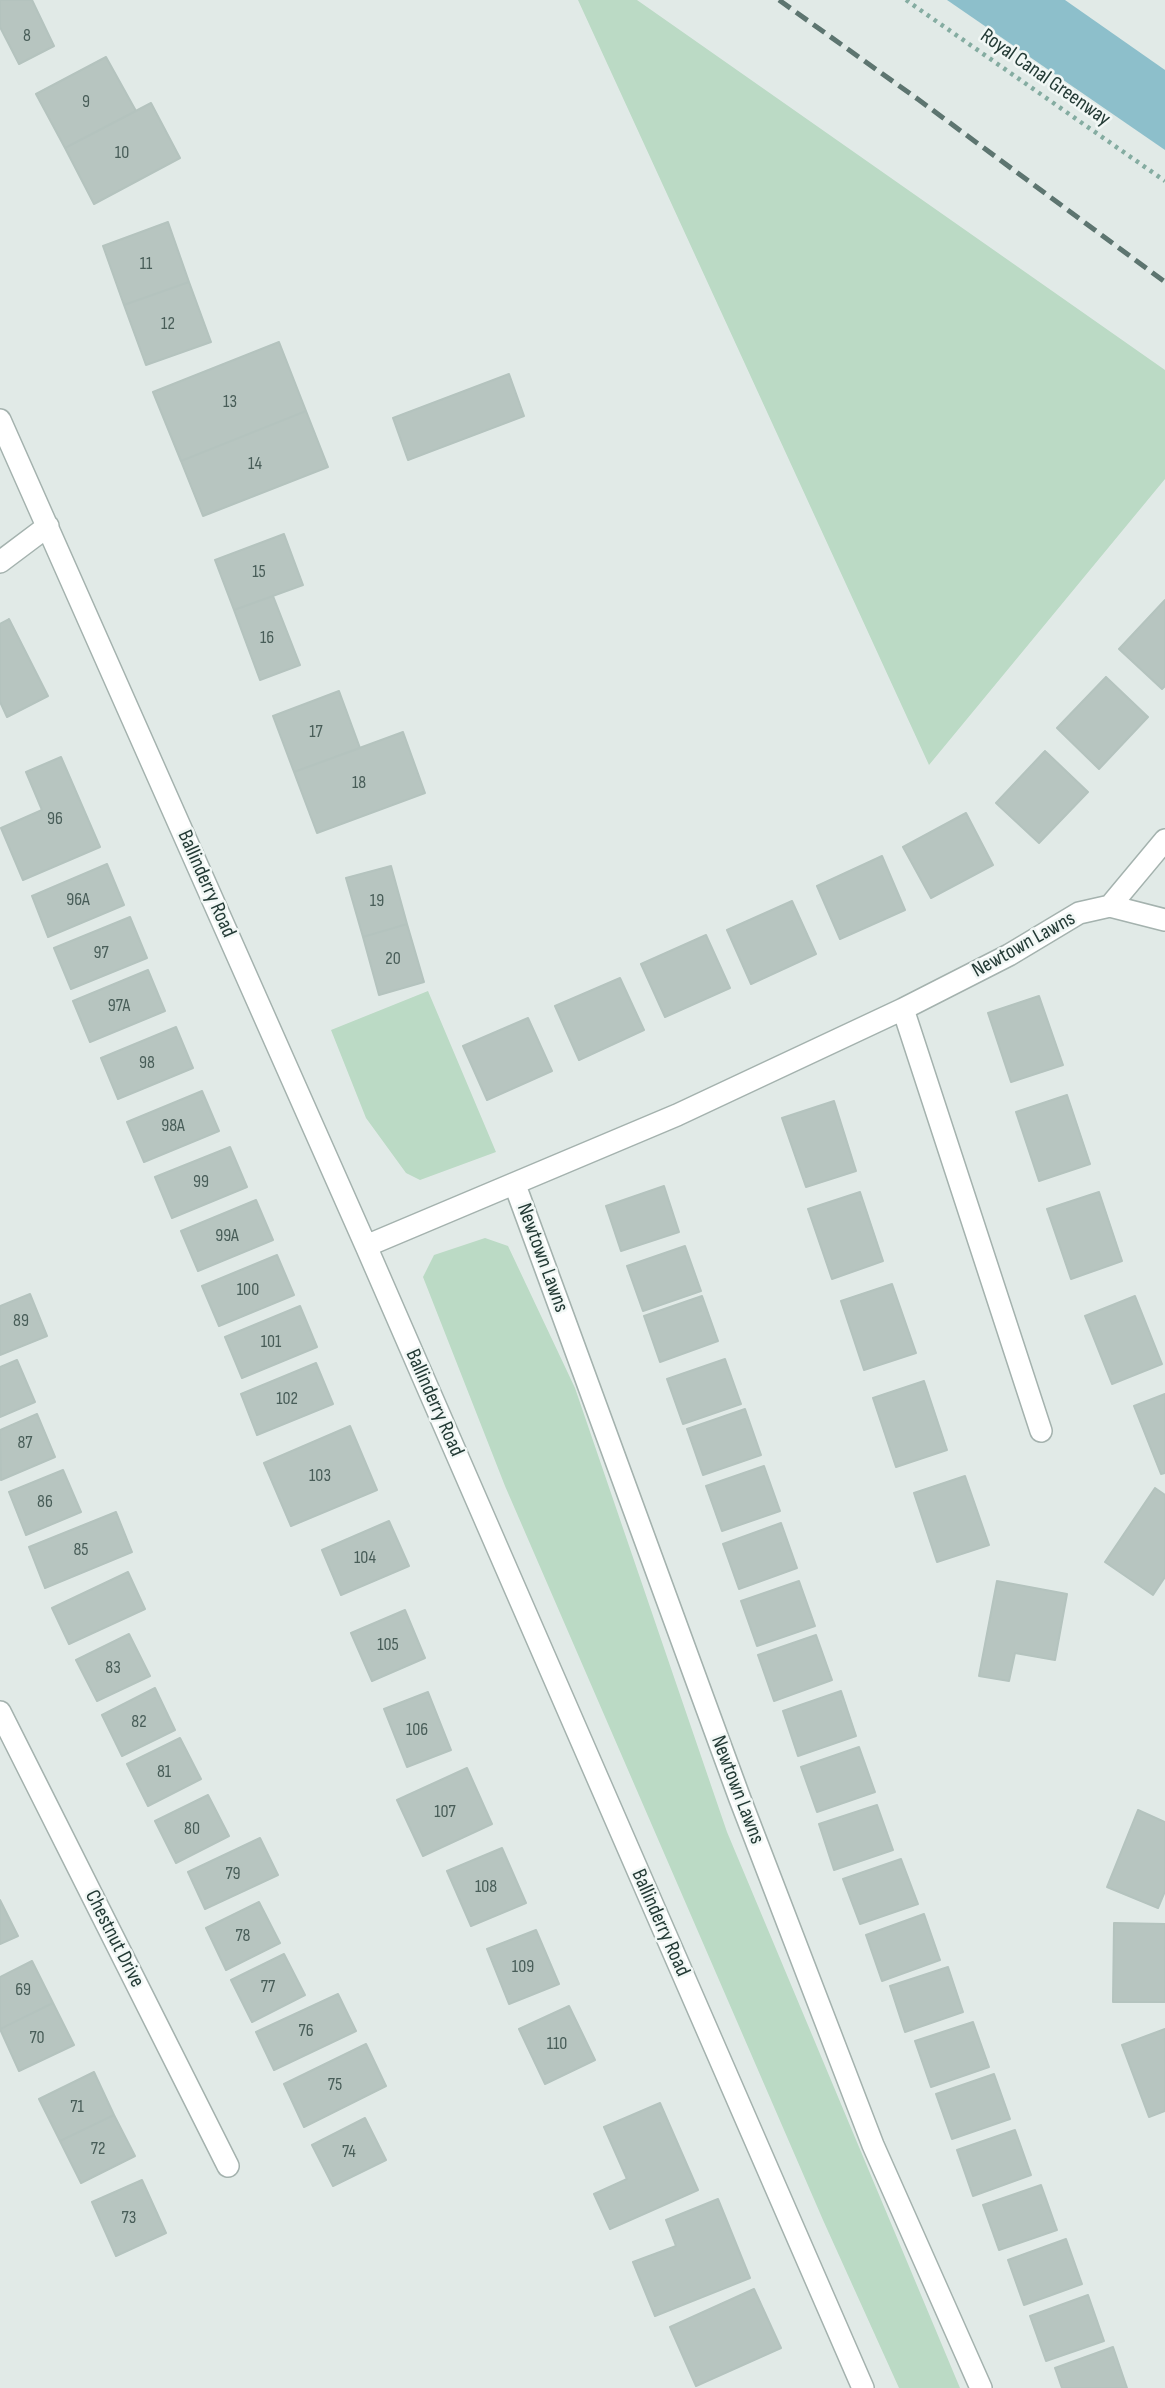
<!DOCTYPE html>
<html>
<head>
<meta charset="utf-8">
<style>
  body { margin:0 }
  canvas { display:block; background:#e1eae7 }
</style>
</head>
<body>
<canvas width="1165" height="2388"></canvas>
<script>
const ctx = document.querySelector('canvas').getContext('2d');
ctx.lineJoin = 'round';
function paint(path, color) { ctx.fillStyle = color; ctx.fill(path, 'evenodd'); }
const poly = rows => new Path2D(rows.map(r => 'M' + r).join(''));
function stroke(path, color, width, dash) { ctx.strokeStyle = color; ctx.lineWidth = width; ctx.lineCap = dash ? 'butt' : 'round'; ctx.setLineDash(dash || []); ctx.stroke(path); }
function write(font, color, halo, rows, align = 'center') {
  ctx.font = font + ' "Sofia Sans Condensed",sans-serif'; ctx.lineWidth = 5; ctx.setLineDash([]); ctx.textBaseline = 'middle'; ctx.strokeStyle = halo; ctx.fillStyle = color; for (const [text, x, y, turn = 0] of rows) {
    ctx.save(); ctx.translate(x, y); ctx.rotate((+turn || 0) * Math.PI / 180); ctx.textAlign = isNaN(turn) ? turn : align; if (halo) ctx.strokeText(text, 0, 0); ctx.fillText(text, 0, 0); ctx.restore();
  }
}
paint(poly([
  [578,0,637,0,1165,370,1165,479,929,765],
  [428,991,496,1152,420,1180,406,1173,366,1118,331,1030],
  [485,1238,508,1246,575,1388,727,1832,960,2388,899,2388,823,2220,505,1486,423,1277,434,1255]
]), '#bbdac5');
paint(poly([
  [947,0,1065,0,1165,70,1165,150]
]), '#8dbfcb');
const building = poly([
  [0,0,32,0,54,46,19,64,0,27,0,0],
  [106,57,136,111,65,148,36,94,106,57],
  [151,103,180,158,94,204,65,148,151,103],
  [168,222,189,282,124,305,103,246,168,222],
  [189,282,211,342,146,365,124,305,189,282],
  [279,342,306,411,181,461,153,392,279,342],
  [509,374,524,416,408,460,393,418,509,374],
  [306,411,328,467,203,516,181,461,306,411],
  [284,534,303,585,234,610,215,560,284,534],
  [273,596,300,665,260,680,234,610,273,596],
  [1165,600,1165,686,1162,689,1119,649,1165,600],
  [9,619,48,696,7,717,0,702,0,624,9,619],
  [1106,677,1148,717,1099,769,1057,728,1106,677],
  [339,691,360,748,294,772,273,716,339,691],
  [403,732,425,793,317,833,294,772,403,732],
  [1045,751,1088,792,1039,843,996,803,1045,751],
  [61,757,100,847,23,880,1,828,42,810,26,772,61,757],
  [966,813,993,865,931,898,903,847,966,813],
  [882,856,905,910,840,939,817,886,882,856],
  [107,864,124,905,48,937,32,896,107,864],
  [391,866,407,924,363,937,346,878,391,866],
  [792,901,816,954,751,984,727,930,792,901],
  [130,917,147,958,71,989,54,948,130,917],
  [407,924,424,982,379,995,363,937,407,924],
  [706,935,730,988,665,1017,641,964,706,935],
  [148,970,165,1011,90,1042,73,1001,148,970],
  [620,978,644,1030,579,1060,555,1006,620,978],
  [1039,996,1063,1065,1011,1082,988,1013,1039,996],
  [528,1018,552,1071,487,1100,463,1046,528,1018],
  [176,1027,193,1068,118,1099,101,1058,176,1027],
  [202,1091,219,1131,144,1162,127,1122,202,1091],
  [1067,1095,1090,1164,1039,1181,1016,1112,1067,1095],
  [834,1101,856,1171,806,1187,782,1118,834,1101],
  [230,1147,247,1187,172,1218,155,1177,230,1147],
  [664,1186,679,1232,621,1251,606,1206,664,1186],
  [860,1192,883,1261,832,1279,808,1209,860,1192],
  [1099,1192,1122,1261,1071,1279,1047,1209,1099,1192],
  [256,1200,273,1240,198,1271,181,1231,256,1200],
  [685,1246,701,1291,643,1311,627,1266,685,1246],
  [277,1255,294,1295,219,1326,202,1286,277,1255],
  [892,1284,916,1353,864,1370,841,1301,892,1284],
  [30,1294,47,1336,0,1355,0,1306,30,1294],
  [702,1296,718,1341,660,1362,644,1316,702,1296],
  [1135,1296,1162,1364,1112,1384,1085,1316,1135,1296],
  [300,1306,317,1347,242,1378,225,1337,300,1306],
  [725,1359,741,1404,683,1424,667,1379,725,1359],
  [17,1360,35,1402,0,1417,0,1367,17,1360],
  [316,1363,333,1404,257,1435,241,1394,316,1363],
  [924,1381,947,1450,896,1467,873,1398,924,1381],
  [1165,1394,1165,1473,1161,1474,1134,1406,1165,1394],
  [745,1409,761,1455,703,1475,687,1429,745,1409],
  [37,1414,55,1457,1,1480,0,1430,37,1414],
  [350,1426,377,1490,291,1526,264,1463,350,1426],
  [764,1466,780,1511,722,1531,706,1486,764,1466],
  [63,1470,81,1512,26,1535,9,1492,63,1470],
  [965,1476,989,1545,937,1562,914,1493,965,1476],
  [1155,1488,1165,1495,1165,1577,1153,1595,1105,1562,1155,1488],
  [116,1512,132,1552,45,1588,29,1547,116,1512],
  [389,1521,409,1566,341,1595,322,1550,389,1521],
  [781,1523,797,1568,739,1589,723,1544,781,1523],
  [128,1572,145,1609,69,1644,52,1608,128,1572],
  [799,1581,815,1626,757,1646,741,1601,799,1581],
  [997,1581,1067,1594,1055,1660,1015,1653,1009,1681,979,1676,997,1581],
  [405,1610,425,1658,372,1681,351,1633,405,1610],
  [129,1634,150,1676,97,1701,76,1660,129,1634],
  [816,1635,832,1680,774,1701,758,1655,816,1635],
  [155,1688,175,1730,122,1756,102,1715,155,1688],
  [841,1691,856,1736,798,1756,783,1711,841,1691],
  [428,1692,451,1750,407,1767,384,1709,428,1692],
  [180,1738,201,1779,148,1806,127,1764,180,1738],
  [859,1747,875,1792,817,1812,801,1767,859,1747],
  [467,1768,492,1824,423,1856,397,1800,467,1768],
  [208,1795,229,1836,176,1863,155,1821,208,1795],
  [877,1805,893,1850,834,1870,819,1824,877,1805],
  [1138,1810,1165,1822,1165,1891,1158,1908,1107,1887,1138,1810],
  [260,1838,278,1875,205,1909,188,1872,260,1838],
  [502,1848,526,1903,471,1926,447,1871,502,1848],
  [901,1859,918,1904,860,1924,843,1879,901,1859],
  [0,1900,18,1936,0,1944,0,1900],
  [259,1902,280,1943,226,1970,206,1928,259,1902],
  [924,1914,940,1960,882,1981,866,1935,924,1914],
  [1114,1923,1165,1924,1165,2002,1113,2002,1114,1923],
  [536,1930,559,1984,509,2004,487,1949,536,1930],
  [284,1954,305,1995,252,2022,231,1980,284,1954],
  [32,1961,53,2003,0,2029,0,1977,32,1961],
  [948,1967,963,2012,905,2032,890,1986,948,1967],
  [338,1994,356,2031,274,2070,256,2032,338,1994],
  [53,2003,74,2045,19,2071,0,2029,53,2003],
  [569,2006,595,2060,545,2084,519,2029,569,2006],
  [973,2022,989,2067,931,2087,915,2041,973,2022],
  [1165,2029,1165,2111,1149,2117,1122,2045,1165,2029],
  [366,2044,386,2086,304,2127,284,2084,366,2044],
  [94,2072,114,2115,60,2141,39,2099,94,2072],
  [994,2074,1010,2119,952,2139,936,2094,994,2074],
  [660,2103,698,2190,610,2229,594,2194,627,2179,604,2127,660,2103],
  [114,2115,135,2156,81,2183,60,2141,114,2115],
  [365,2118,386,2160,333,2186,312,2145,365,2118],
  [1015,2130,1031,2175,973,2196,957,2150,1015,2130],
  [142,2180,166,2233,116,2256,92,2202,142,2180],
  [1041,2185,1057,2230,999,2250,983,2205,1041,2185],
  [718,2199,750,2278,655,2316,633,2262,676,2246,666,2220,718,2199],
  [1066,2239,1082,2284,1024,2305,1008,2260,1066,2239],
  [754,2289,781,2348,696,2386,670,2327,754,2289],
  [1088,2295,1104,2341,1046,2361,1030,2316,1088,2295],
  [1113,2347,1127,2388,1062,2388,1055,2368,1113,2347]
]);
paint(building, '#b7c5c0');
stroke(building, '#b4c3be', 2);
const minor = poly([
  [0,420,366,1246,863,2388],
  [0,562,48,526],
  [1110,906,1165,840],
  [903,1009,1041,1431],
  [515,1185,740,1799,873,2145,981,2388],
  [366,1246,677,1115,903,1009,1009,955,1079,913,1110,906,1165,920],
  [0,1712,228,2166]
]);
stroke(minor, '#a4b2ae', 24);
stroke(poly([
  [906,0,1165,181]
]), '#84aca1', 4.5, [3.5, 5]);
stroke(minor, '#fff', 21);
stroke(poly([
  [779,0,919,100,1165,282]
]), '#5d7570', 5, [14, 7]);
write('18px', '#485d58', null, [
  ["8",27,36],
  ["9",86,102],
  ["10",122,153],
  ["11",146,264],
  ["12",168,324],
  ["13",230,402],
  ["14",255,464],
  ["15",259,572],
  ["16",267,638],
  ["17",316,732],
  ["18",359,783],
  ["96",55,819],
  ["96A",78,900],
  ["19",377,901],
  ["97",101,953],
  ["20",393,959],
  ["97A",119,1006],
  ["98",147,1063],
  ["98A",173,1126],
  ["99",201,1182],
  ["99A",227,1236],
  ["100",248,1290],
  ["89",21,1321],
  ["101",271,1342],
  ["102",287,1399],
  ["87",25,1443],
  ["103",320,1476],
  ["86",45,1502],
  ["85",81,1550],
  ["104",365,1558],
  ["105",388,1645],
  ["83",113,1668],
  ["82",139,1722],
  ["106",417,1730],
  ["81",164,1772],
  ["107",445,1812],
  ["80",192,1829],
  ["79",233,1874],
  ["108",486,1887],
  ["78",243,1936],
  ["109",523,1967],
  ["77",268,1987],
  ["69",23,1990],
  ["76",306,2031],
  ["70",37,2038],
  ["110",557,2044],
  ["75",335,2085],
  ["71",77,2107],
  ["72",98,2149],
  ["74",349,2152],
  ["73",129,2218]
]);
write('21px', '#233a35', '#f1f7f5', [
  ["Royal Canal Greenway",1045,78,35],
  ["Ballinderry Road",206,884,66],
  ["Newtown Lawns",1024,945,-29],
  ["Newtown Lawns",542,1258,70],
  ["Ballinderry Road",434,1403,66],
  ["Newtown Lawns",737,1790,69],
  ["Ballinderry Road",660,1923,66],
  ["Chestnut Drive",114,1939,63]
]);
</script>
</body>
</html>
